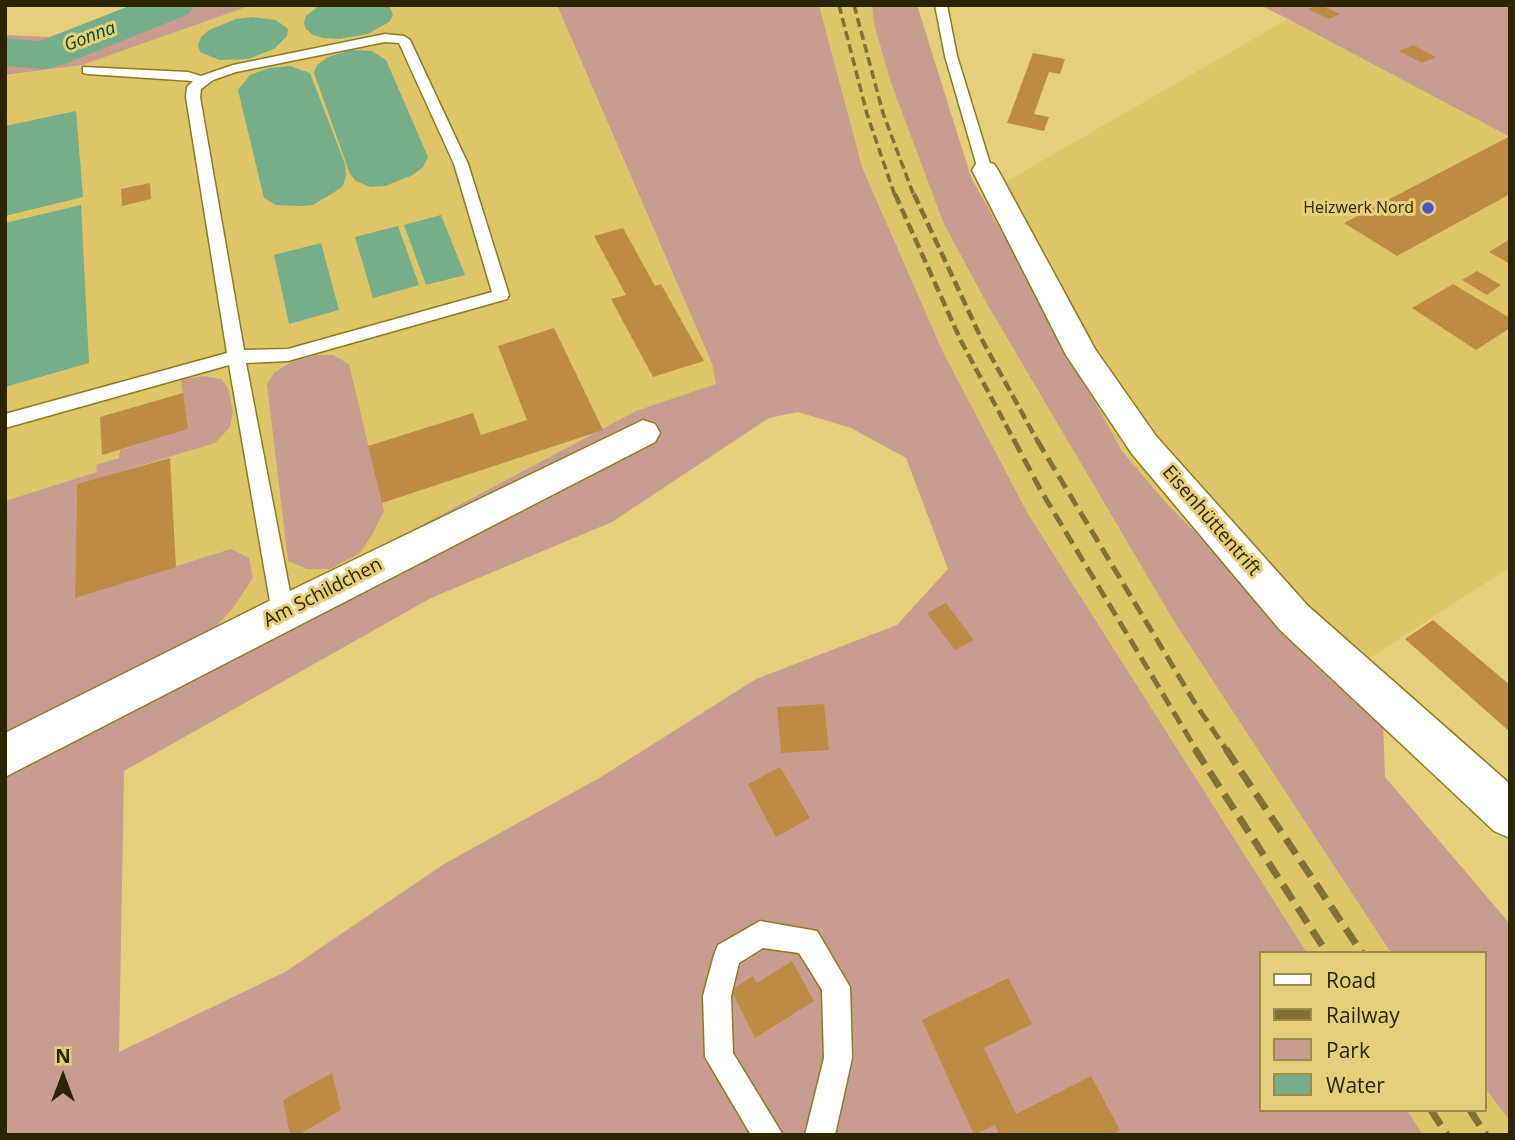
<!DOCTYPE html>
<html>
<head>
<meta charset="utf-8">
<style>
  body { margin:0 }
  #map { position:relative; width:1515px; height:1140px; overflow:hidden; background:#e6cf7b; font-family:"Open Sans",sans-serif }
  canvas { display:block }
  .frame { position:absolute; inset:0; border:7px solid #2d2400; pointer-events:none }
  .legend { position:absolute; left:1259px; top:951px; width:228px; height:161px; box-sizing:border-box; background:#e6cf7b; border:2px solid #9c8b4a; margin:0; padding:9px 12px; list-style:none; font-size:21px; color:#2d2400 }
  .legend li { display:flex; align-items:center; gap:14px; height:35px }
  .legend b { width:35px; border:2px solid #9c8b4a }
  .north { position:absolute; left:28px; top:1042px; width:70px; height:70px; -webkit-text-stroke:5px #e6cf7b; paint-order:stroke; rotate:0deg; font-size:19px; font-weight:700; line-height:28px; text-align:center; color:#2d2400 }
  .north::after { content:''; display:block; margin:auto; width:24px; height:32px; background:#2d2400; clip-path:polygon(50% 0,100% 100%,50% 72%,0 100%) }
</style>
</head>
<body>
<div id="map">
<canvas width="1515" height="1140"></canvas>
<div class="frame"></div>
<ul class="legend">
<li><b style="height:9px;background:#fff"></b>Road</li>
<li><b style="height:9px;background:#807137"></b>Railway</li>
<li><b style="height:19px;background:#c99c90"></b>Park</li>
<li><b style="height:19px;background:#75ae88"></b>Water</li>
</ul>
<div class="north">N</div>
</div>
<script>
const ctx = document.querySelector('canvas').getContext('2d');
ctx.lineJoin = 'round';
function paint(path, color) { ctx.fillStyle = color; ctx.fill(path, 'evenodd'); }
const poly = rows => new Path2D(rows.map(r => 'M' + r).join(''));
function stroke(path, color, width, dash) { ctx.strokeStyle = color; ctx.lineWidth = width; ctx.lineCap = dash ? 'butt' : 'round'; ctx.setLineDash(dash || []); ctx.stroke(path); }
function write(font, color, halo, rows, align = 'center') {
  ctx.font = font + ' "Open Sans",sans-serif'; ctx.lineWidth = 6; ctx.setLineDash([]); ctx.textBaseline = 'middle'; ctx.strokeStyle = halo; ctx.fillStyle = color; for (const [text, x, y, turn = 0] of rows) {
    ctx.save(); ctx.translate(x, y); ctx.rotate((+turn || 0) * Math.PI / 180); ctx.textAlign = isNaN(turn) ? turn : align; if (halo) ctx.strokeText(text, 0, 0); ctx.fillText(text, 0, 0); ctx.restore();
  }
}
paint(poly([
  [252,5,557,5,712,365,717,384,636,411,200,642,5,739,5,76,82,65],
  [819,5,872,5,874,24,890,80,943,222,1175,623,1391,953,1307,953,1028,514,943,352,862,167],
  [1288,19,1510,137,1510,567,1339,678,1167,504,1122,451,981,196],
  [1485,1088,1510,1121,1510,1135,1423,1135,1407,1110,1485,1110]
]), '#dec568');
paint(poly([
  [133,5,252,5,82,65,5,75,5,35,50,37],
  [557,5,819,5,862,167,943,352,1028,514,1307,953,1261,953,1261,1110,1407,1110,1423,1135,5,1135,5,501,97,472,96,465,119,458,120,450,187,429,181,380,203,376,221,379,228,388,233,412,230,427,215,443,77,485,75,598,231,549,249,558,253,578,233,608,203,641,636,411,716,384,712,364],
  [798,412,851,428,906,458,948,569,897,625,756,679,601,777,444,864,285,972,119,1052,124,771,431,598,612,522,769,418],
  [872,5,917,5,971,177,1122,451,1167,504,1383,722,1385,777,1510,924,1510,1121,1485,1088,1485,953,1391,953,1175,623,986,302,943,222,890,80,874,24],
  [1260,5,1510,5,1510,137,1288,19],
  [316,355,333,355,349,364,384,511,372,535,360,553,330,569,307,569,288,561,267,384,275,372,292,362]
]), '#c99c90');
paint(poly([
  [320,5,389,5,393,15,389,22,368,34,339,39,324,38,313,35,306,29,304,23,306,16],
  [251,17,276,20,288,29,287,36,274,49,248,59,220,60,200,52,198,45,201,37,209,30,236,19],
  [352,50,372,51,386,60,428,157,423,167,413,175,385,186,370,187,356,181,350,174,314,73,317,65,328,57],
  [290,66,310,73,345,164,346,175,343,186,333,193,313,205,300,206,276,205,264,198,238,90,250,75,269,68],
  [76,111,83,197,5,216,5,126],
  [81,205,89,363,5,387,5,223],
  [441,215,465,275,426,285,404,225],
  [398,226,419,285,373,298,355,237],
  [321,243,339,310,289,324,274,255]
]), '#75ae88');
paint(poly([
  [132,5,195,5,189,14,62,65,45,69,5,66,5,38,40,41,132,5]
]), '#75ae88');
paint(poly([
  [1317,5,1321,5,1340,14,1329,19,1308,9],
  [1413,45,1436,57,1422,63,1399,51],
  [1033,53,1065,59,1060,74,1049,72,1034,114,1049,117,1044,131,1007,123],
  [1510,136,1510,194,1397,256,1344,223],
  [150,183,151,199,122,206,121,189],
  [623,228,655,286,661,284,704,361,653,377,611,299,626,295,594,236],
  [1510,239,1510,264,1489,252],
  [1477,271,1501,285,1487,295,1462,280],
  [1453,284,1510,318,1510,328,1476,350,1412,308],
  [554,328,603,430,382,503,368,446,473,413,481,435,527,420,498,346],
  [183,393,188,429,102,455,100,417],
  [170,458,176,567,75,598,77,484],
  [946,603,974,640,955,650,927,613],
  [1433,620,1510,685,1510,732,1405,639],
  [824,704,829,750,781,753,777,707],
  [780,767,810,818,776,837,748,784],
  [792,961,814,1001,755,1038,731,990,753,976,757,983],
  [1008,978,1032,1024,984,1048,1016,1114,1091,1076,1120,1130,1113,1135,999,1135,995,1125,974,1135,922,1020],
  [332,1073,341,1110,298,1135,290,1135,283,1100]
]), '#bd8c44');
const lane = poly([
  [935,5,947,5,957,56,992,170,990,173,980,173,978,170,945,56,935,5],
  [385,34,404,36,410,40,468,164,509,295,507,299,288,361,246,363,294,613,291,620,283,622,275,620,272,613,229,365,5,428,5,414,227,353,186,97,187,87,193,81,88,74,83,73,83,67,188,72,201,76,233,65,385,34],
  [385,42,399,43,454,164,492,292,288,349,244,350,200,97,201,89,213,80,236,72,385,42],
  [760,921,817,931,850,987,852,1058,835,1135,805,1135,824,1058,822,990,799,953,763,948,739,963,731,996,733,1053,783,1135,751,1135,705,1057,703,996,714,955,718,945,760,921]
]);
const street = poly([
  [985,162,994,164,998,170,1095,349,1156,436,1308,606,1510,784,1510,838,1494,831,1280,630,1132,454,1066,355,972,170,976,164,985,162],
  [643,420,655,424,660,433,655,442,5,777,5,733,269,601,643,420]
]);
stroke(lane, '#8f7a20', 3);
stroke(street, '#8f7a20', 3);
paint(lane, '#fff');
paint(street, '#fff');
stroke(poly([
  [839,5,867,114,895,196],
  [854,5,883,113,914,196]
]), '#807137', 3.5, [9, 4.5]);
stroke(poly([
  [895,194,961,341,1015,442],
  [914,194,981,338,1038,442]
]), '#807137', 4.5, [11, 5]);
stroke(poly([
  [1014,440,1040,489,1197,751],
  [1037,440,1193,700,1227,751]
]), '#807137', 5, [14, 7]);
stroke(poly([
  [1195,749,1327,953],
  [1226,749,1362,953],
  [1431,1110,1447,1135],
  [1470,1110,1486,1135]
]), '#807137', 7, [18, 9]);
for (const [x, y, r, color] of [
  [1428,208,7,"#4a53c8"]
]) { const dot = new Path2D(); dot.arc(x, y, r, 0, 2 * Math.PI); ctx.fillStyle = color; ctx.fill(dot); stroke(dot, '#e6cf7b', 2.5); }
write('16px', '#2d2400', '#e6cf7b', [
  ["Heizwerk Nord",1414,208]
], 'right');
write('italic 18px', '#044c29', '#e6cf7b', [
  ["Gonna",90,37,-21]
]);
write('19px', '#2d2400', '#e6cf7b', [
  ["Eisenhüttentrift",1211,521,49],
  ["Am Schildchen",323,593,-27]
]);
</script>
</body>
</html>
